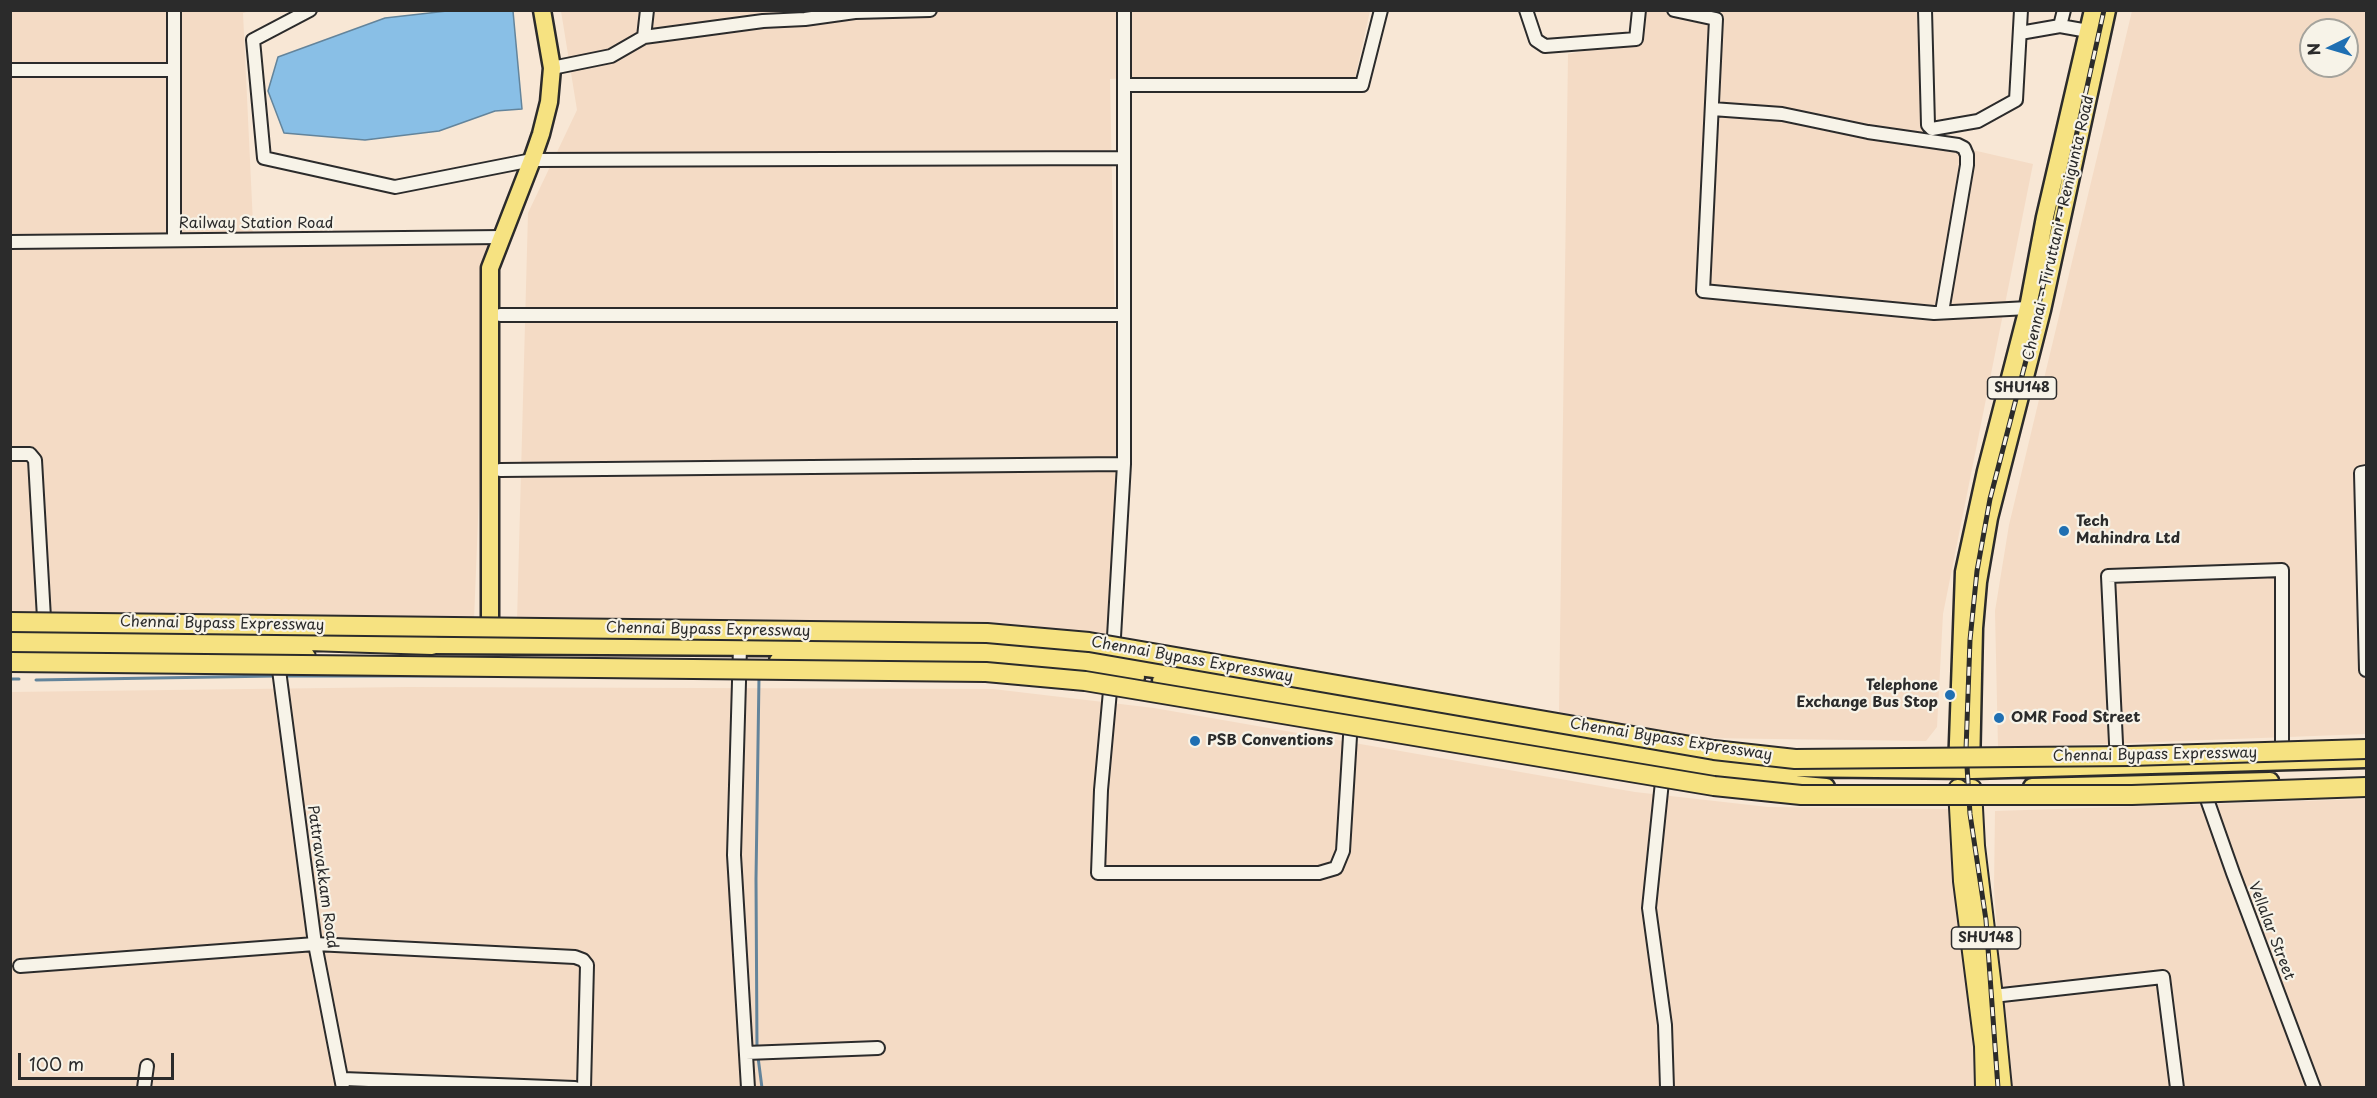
<!DOCTYPE html>
<html>
<head>
<meta charset="utf-8">
<style>
  body { margin:0 }
  #map { position:relative; width:2377px; height:1098px; overflow:hidden; background:#f8e7d5; font-family:"Playpen Sans",sans-serif }
  canvas { display:block }
  .frame { position:absolute; inset:0; border:12px solid #2b2b2b; pointer-events:none }
  .north { position:absolute; left:2299px; top:18px; width:60px; height:60px; box-sizing:border-box; background:#f7f3e8; border:2px solid #a5a39c; border-radius:50%; rotate:265deg; font-size:16px; font-weight:700; line-height:24px; text-align:center; color:#2b2b2b }
  .north::after { content:''; display:block; margin:auto; width:21px; height:27px; background:#1f6fb2; clip-path:polygon(50% 0,100% 100%,50% 72%,0 100%) }
  .scale { position:absolute; left:18px; top:1053px; width:156px; height:27px; box-sizing:border-box; border:3px solid #2b2b2b; border-top:0; padding-left:8px; font-size:18px; line-height:21px; white-space:nowrap; color:#2b2b2b; -webkit-text-stroke:4px #f7f3e8; paint-order:stroke }
</style>
</head>
<body>
<div id="map">
<canvas width="2377" height="1098"></canvas>
<div class="frame"></div>
<div class="north">N</div>
<div class="scale">100 m</div>
</div>
<script>
const ctx = document.querySelector('canvas').getContext('2d');
ctx.lineJoin = 'round';
function paint(path, color) { ctx.fillStyle = color; ctx.fill(path, 'evenodd'); }
const poly = rows => new Path2D(rows.map(r => 'M' + r).join(''));
function stroke(path, color, width, dash) { ctx.strokeStyle = color; ctx.lineWidth = width; ctx.lineCap = dash ? 'butt' : 'round'; ctx.setLineDash(dash || []); ctx.stroke(path); }
function write(font, color, halo, rows, align = 'center') {
  ctx.font = font + ' "Playpen Sans",sans-serif'; ctx.lineWidth = 4.5; ctx.setLineDash([]); ctx.textBaseline = 'middle'; ctx.strokeStyle = halo; ctx.fillStyle = color; for (const [text, x, y, turn = 0] of rows) {
    ctx.save(); ctx.translate(x, y); ctx.rotate((+turn || 0) * Math.PI / 180); ctx.textAlign = isNaN(turn) ? turn : align; if (halo) ctx.strokeText(text, 0, 0); ctx.fillText(text, 0, 0); ctx.restore();
  }
}
paint(poly([
  [11,11,250,11,243,13,254,245,489,245,474,620,11,613],
  [561,11,1370,11,1355,78,1144,77,1110,79,1118,475,1109,637,517,621,528,213,577,110],
  [1643,11,1922,11,1925,139,2033,164,1943,614,1937,727,1926,741,1700,738,1559,712,1568,54,1639,40],
  [2132,11,2366,11,2366,734,1998,748,1995,611,2009,525],
  [2311,30,2347,30,2347,66,2311,66],
  [408,687,993,689,1154,708,1635,792,1768,807,1951,809,1973,1008,1975,1087,11,1087,10,692],
  [2366,799,2366,1087,2009,1087,1994,890,1995,811]
]), '#f4dbc5');
const water = poly([
  [447,11,513,11,522,109,495,111,439,131,365,140,284,133,268,91,278,57,385,18,447,11]
]);
paint(water, '#89bfe6');
stroke(water, '#63849b', 1.5);
stroke(poly([
  [285,676,545,676],
  [10,679,19,679],
  [36,680,275,676],
  [757,1050,756,879,759,677],
  [758,1057,762,1088]
]), '#63849b', 3);
const minor = poly([
  [174,10,174,239],
  [310,10,253,40,264,158,395,187,532,160,1124,158],
  [1526,10,1536,40,1545,46,1636,39,1639,10],
  [1674,10,1716,19,1703,291,1934,313,2028,308],
  [1925,10,1928,125,1932,129,1978,121,2016,100,2021,10],
  [2060,26,2064,10],
  [2020,33,2060,26,2088,31],
  [644,37,647,10],
  [552,68,611,56,644,37,763,21,805,19,855,12,930,10],
  [10,70,174,70],
  [1124,85,1362,85,1381,10],
  [1712,109,1782,114,1868,132,1958,145,1964,148,1967,155,1967,165,1942,312],
  [10,242,502,237],
  [500,315,1124,315],
  [10,454,30,454,35,460,44,618],
  [500,470,1124,464],
  [2366,472,2361,473,2366,670],
  [740,647,734,855,748,1088],
  [1113,654,1124,464,1124,10],
  [279,670,315,944,343,1088],
  [1111,680,1101,790,1098,873,1319,873,1336,868,1343,851,1351,720],
  [2117,764,2108,576,2282,570,2282,758],
  [1663,772,1649,908,1665,1025,1667,1088],
  [2203,788,2233,873,2314,1088],
  [20,966,315,944,575,957,583,960,587,965,584,1088],
  [1993,996,2163,977,2177,1088],
  [746,1053,878,1048],
  [343,1079,575,1088],
  [144,1088,147,1066]
]);
const major = poly([
  [425,635,432,645,949,648,1014,651,1186,673,1741,765,1781,768,1972,770,2366,759],
  [490,640,490,268,532,160,541,134,549,102,552,68,542,10],
  [778,661,908,661,1001,664,1136,677],
  [1161,681,1533,743,1663,767,1737,779,1826,787],
  [1971,769,1974,628,1978,582,1989,518,2042,310,2107,10],
  [1957,770,1964,572,1986,471,2028,308,2045,217,2093,10],
  [2032,787,2270,781]
]);
const highway = poly([
  [10,637,277,640,432,645],
  [10,649,306,657],
  [1958,789,1963,881,1984,1046,1985,1088],
  [1972,789,1975,846,1993,996,2002,1088]
]);
stroke(minor, '#2b2b2b', 16);
stroke(major, '#2b2b2b', 21);
stroke(highway, '#2b2b2b', 22);
stroke(minor, '#f7f3e8', 12);
stroke(major, '#f6e281', 16);
stroke(highway, '#f6e281', 18);
const rail = poly([
  [1998,1088,1986,920,1970,814,1966,750,1970,640,1977,571,1990,499,2030,345,2104,10]
]);
stroke(rail, '#2b2b2b', 5);
stroke(rail, '#f7f3e8', 3, [9]);
const highwayBridge = poly([
  [10,622,987,633,1089,642,1714,750,1795,759,2130,756,2366,749],
  [10,662,986,672,1085,681,1714,786,1801,795,2132,795,2366,787]
]);
stroke(highwayBridge, '#2b2b2b', 22, []);
stroke(highwayBridge, '#f6e281', 18);
for (const [x, y, r, color] of [
  [2064,531,6,"#1f6fb2"],
  [1950,695,6,"#1f6fb2"],
  [1999,718,6,"#1f6fb2"],
  [1195,741,6,"#1f6fb2"]
]) { const dot = new Path2D(); dot.arc(x, y, r, 0, 2 * Math.PI); ctx.fillStyle = color; ctx.fill(dot); stroke(dot, '#f7f3e8', 2); }
for (const [x, y, w] of [
  [2022,388,69],
  [1986,938,69]
]) { const box = new Path2D(); box.roundRect(x - w / 2, y - 11, w, 22, 4.5); ctx.fillStyle = '#f7f3e8'; ctx.fill(box); stroke(box, '#2b2b2b', 1.5); }
write('bold 14px', '#2b2b2b', null, [
  ["SHU148",2022,388],
  ["SHU148",1986,938]
]);
write('15px', '#2b2b2b', '#f7f3e8', [
  ["Railway Station Road",256,224],
  ["Chennai - Tiruttani - Renigunta Road",2059,228,-77],
  ["Chennai Bypass Expressway",222,624,1],
  ["Chennai Bypass Expressway",708,630,1],
  ["Chennai Bypass Expressway",1192,660,10],
  ["Chennai Bypass Expressway",1671,740,9],
  ["Chennai Bypass Expressway",2155,755,-1],
  ["Pattravakkam Road",322,877,82],
  ["Vellalar Street",2271,931,69]
]);
write('bold 15px', '#2b2b2b', '#f7f3e8', [
  ["Tech",2076,522],
  ["Mahindra Ltd",2076,539],
  ["Telephone",1938,686,"right"],
  ["Exchange Bus Stop",1938,703,"right"],
  ["OMR Food Street",2011,718],
  ["PSB Conventions",1207,741]
], 'left');
</script>
</body>
</html>
